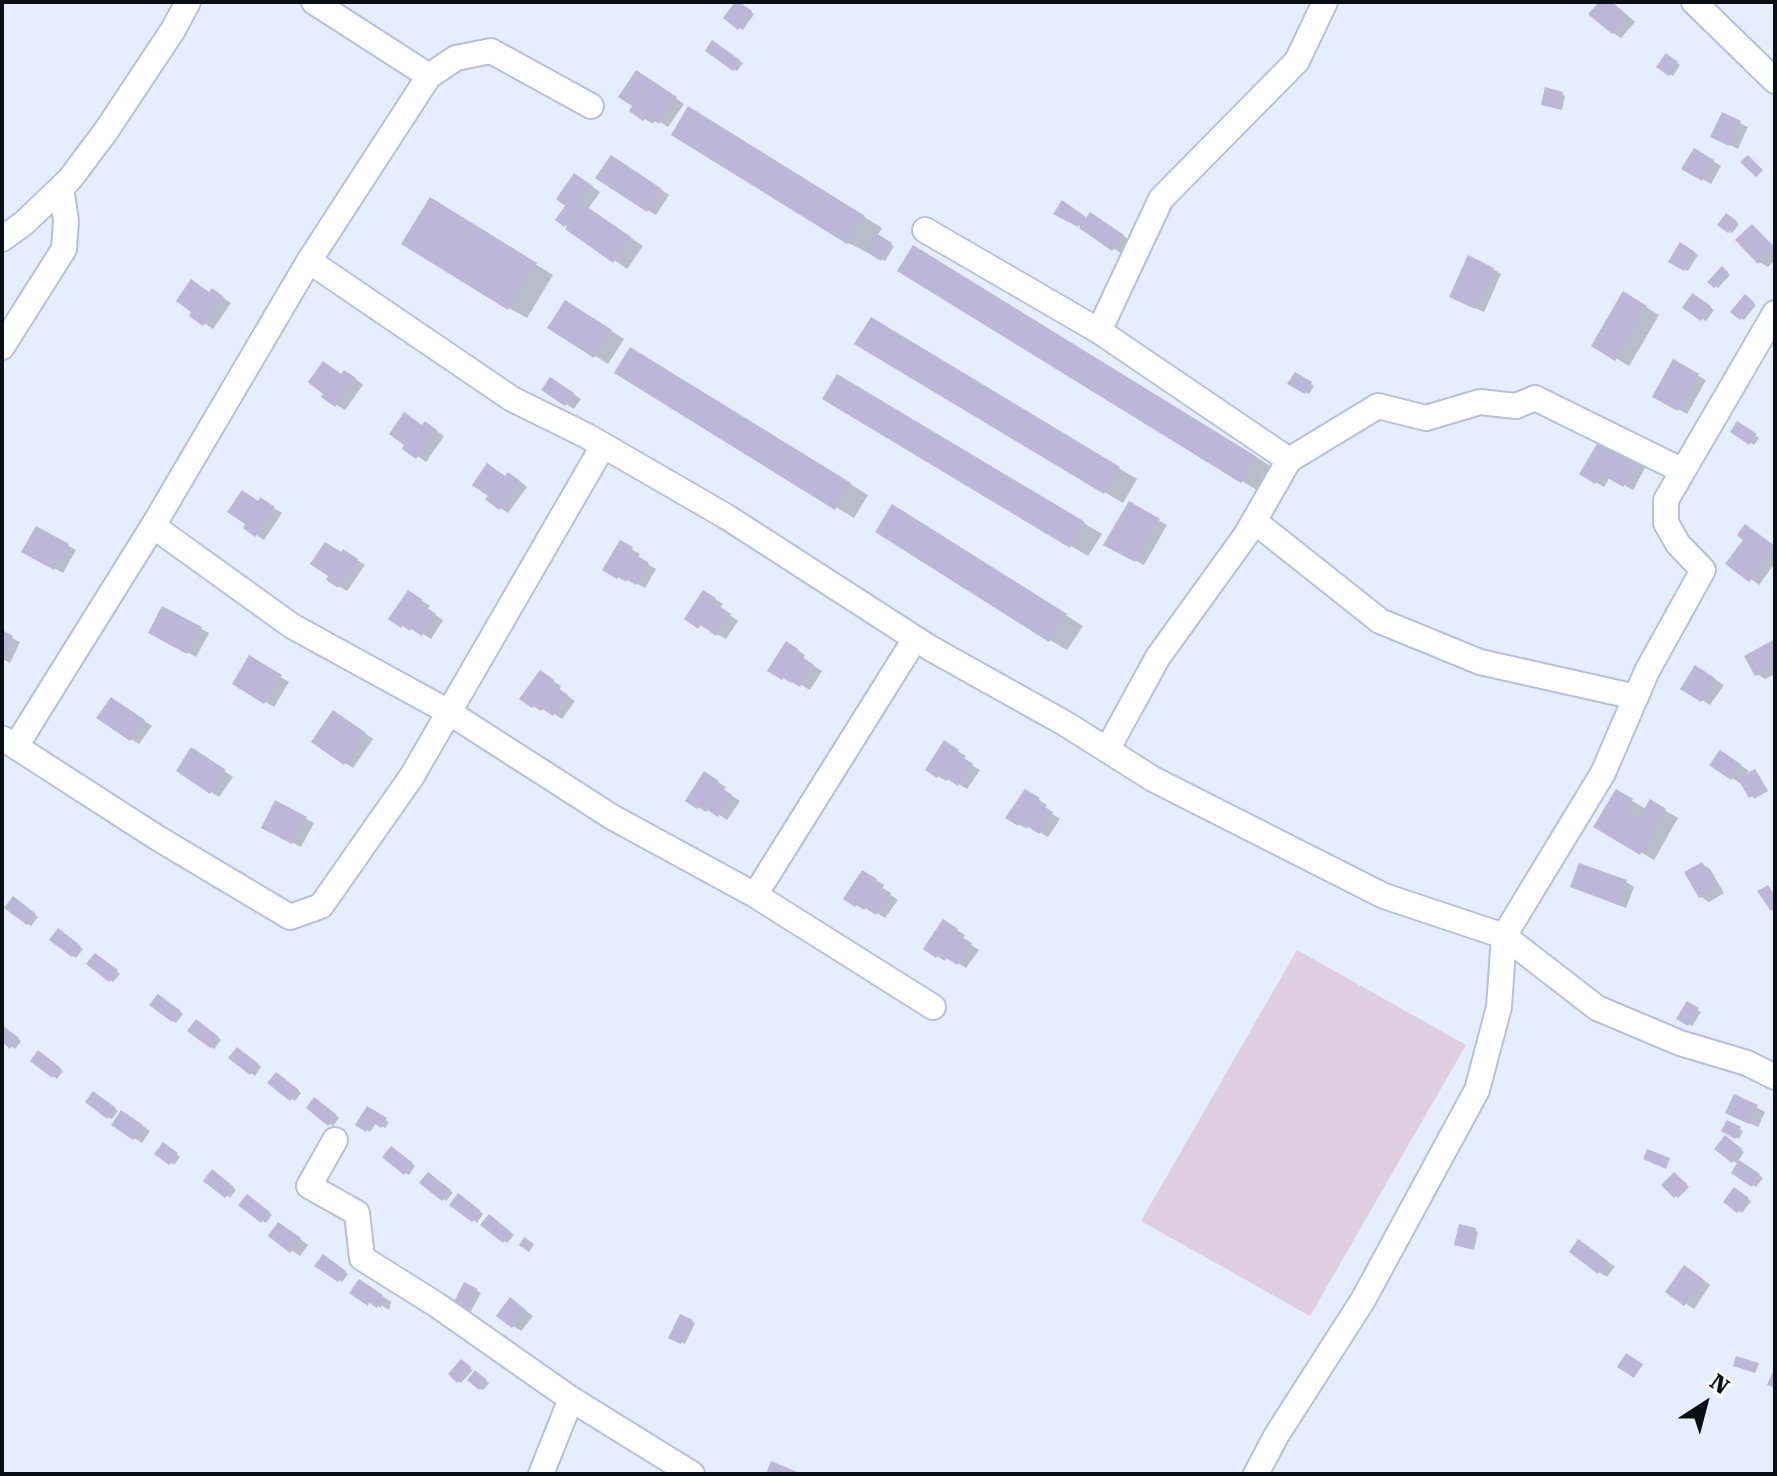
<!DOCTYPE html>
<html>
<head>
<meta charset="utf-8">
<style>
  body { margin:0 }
  #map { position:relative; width:1777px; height:1476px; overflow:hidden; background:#e6edfc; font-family:"Roboto Serif",serif }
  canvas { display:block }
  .frame { position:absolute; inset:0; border:4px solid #0a0e16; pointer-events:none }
  .north { position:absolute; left:1665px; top:1364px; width:80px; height:80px; -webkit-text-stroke:6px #fafafa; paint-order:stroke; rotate:36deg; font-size:22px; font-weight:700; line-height:32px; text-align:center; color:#0a0e16 }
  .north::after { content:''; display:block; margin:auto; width:28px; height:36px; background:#0a0e16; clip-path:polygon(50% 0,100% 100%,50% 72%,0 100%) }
</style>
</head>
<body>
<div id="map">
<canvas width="1777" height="1476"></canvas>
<div class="frame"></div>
<div class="north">N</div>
</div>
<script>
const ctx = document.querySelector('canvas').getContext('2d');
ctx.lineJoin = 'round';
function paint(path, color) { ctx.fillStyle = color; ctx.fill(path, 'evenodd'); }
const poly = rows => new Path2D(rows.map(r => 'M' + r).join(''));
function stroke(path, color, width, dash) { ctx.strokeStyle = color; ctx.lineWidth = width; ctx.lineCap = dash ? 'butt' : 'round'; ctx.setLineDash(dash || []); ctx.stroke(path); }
paint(poly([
  [1297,950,1466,1045,1310,1316,1141,1221]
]), '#decfe1');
paint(poly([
  [1602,2,1612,2,1635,22,1621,38,1613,33],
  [737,3,754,14,743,30,726,18],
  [713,43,743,63,737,71,708,51],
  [1666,56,1680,65,1673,76,1659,67],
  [645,77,684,104,668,127,656,119,653,124,631,111],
  [1562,94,1565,96,1562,110,1547,106],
  [707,119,882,228,877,236,894,246,885,261,848,243,673,134],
  [1740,123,1748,127,1738,149,1721,141],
  [1695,150,1721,166,1711,184,1684,168],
  [620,162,669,195,656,215,648,210],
  [583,180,600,192,588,209,643,246,627,269,558,220],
  [1063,203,1087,220,1099,219,1131,241,1122,254,1070,219,1068,222,1055,214],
  [448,210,553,275,527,318,509,308],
  [1727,215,1739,224,1732,233,1720,224],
  [1753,227,1775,247,1775,260,1768,267,1759,262],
  [1681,245,1698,255,1688,271,1671,261],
  [931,258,1274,468,1260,492,1242,481],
  [1493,269,1501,274,1484,312,1460,301],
  [1725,270,1730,275,1718,288,1715,286],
  [210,294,221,296,231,303,213,329,192,315],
  [1624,294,1659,315,1629,366,1594,345],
  [1693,295,1714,310,1706,321,1685,307],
  [1749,299,1756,305,1744,320,1741,318],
  [578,310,624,339,608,364,550,328],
  [871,320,1137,479,1123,503,857,344],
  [648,360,868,495,854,518,616,373],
  [1674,362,1706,380,1687,414,1654,396],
  [1295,375,1314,386,1309,394,1290,383],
  [342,376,353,377,363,385,345,410,324,397],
  [838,376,1102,534,1088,556,824,399],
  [559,384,581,399,574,409,544,390],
  [1738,424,1759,438,1754,445,1733,431],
  [423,427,434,429,444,436,426,462,405,448],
  [1601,442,1645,468,1633,490,1610,477,1604,487,1582,474],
  [506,478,517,479,527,487,508,513,500,508],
  [260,500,282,513,264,540,245,528],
  [1129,504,1167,525,1144,565,1106,544],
  [911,517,1083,626,1067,650,1050,640],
  [37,528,76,550,63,573,24,551],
  [1754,532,1775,547,1775,563,1759,585,1728,563],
  [620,542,640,554,637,558,656,569,645,588,628,579,626,582,605,569],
  [344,552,365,565,347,591,329,580],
  [408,592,430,606,427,609,443,620,431,639,412,627,410,631,391,619],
  [704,592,723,604,720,608,738,621,726,639,686,618],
  [163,608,209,633,196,657,151,632],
  [2,633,20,642,10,663,2,659],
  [1775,641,1775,674,1765,679,1757,674],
  [787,643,805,655,803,659,822,671,810,690,793,680,791,683,770,670],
  [250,658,289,682,274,707,235,683],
  [1696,668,1724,685,1710,705,1683,688],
  [549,678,561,686,559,690,575,701,562,719,544,707,541,711,533,706],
  [120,704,152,726,139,744,131,739],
  [342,717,373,739,353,768,345,763],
  [945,743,966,756,963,760,980,770,967,789,949,778,946,781,927,769],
  [200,755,233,777,219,797,178,771],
  [1728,757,1749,771,1744,778,1755,772,1758,774,1768,791,1754,799,1742,781,1740,783,1712,765],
  [705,774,726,787,723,790,740,801,727,820,709,808,706,812,687,800],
  [1025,791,1047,805,1044,808,1060,819,1048,837,1029,826,1027,829,1008,818],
  [1617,792,1646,809,1650,802,1678,818,1654,860,1596,826],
  [276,803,314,823,301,847,263,827],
  [1702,864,1710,869,1724,893,1709,902,1701,897],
  [863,872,884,885,882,889,898,900,885,918,867,907,864,910,845,898],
  [1626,882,1634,887,1626,908,1573,887],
  [17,901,38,917,31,926,28,924],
  [944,922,965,935,962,939,979,950,966,968,948,957,945,961,926,949],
  [62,933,83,949,76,958,73,956],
  [99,957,120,974,113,982,110,980],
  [162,998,183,1014,176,1023,173,1021],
  [1687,1004,1701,1012,1692,1026,1679,1018],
  [200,1024,221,1040,214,1049,211,1047],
  [2,1026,21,1041,15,1049,2,1040],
  [240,1051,261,1067,255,1076,230,1057],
  [42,1054,63,1071,57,1079,32,1060],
  [280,1077,301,1093,295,1101,270,1083],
  [97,1095,118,1111,112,1119,108,1117],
  [1735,1096,1765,1112,1758,1127,1736,1117],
  [318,1101,339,1118,333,1126,330,1124],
  [367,1109,389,1122,385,1128,376,1123,370,1132,358,1124],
  [130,1117,150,1131,142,1143,114,1125],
  [1728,1122,1743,1131,1739,1139,1723,1131],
  [1728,1140,1744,1152,1738,1161,1763,1178,1756,1187,1733,1172,1739,1164,1733,1161],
  [163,1145,180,1157,174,1165,157,1153],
  [394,1150,415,1166,409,1175,384,1157],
  [215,1174,236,1190,230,1198,206,1180],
  [1678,1176,1689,1187,1678,1198,1675,1196],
  [432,1177,453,1193,446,1201,443,1199],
  [1734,1189,1751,1201,1742,1213,1725,1202],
  [462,1198,483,1214,477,1223,452,1204],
  [251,1199,272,1215,266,1223,241,1205],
  [493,1218,514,1235,507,1243,504,1241],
  [287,1229,308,1245,300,1256,271,1236],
  [1475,1230,1478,1232,1474,1250,1459,1246],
  [1587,1246,1615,1267,1607,1277,1599,1272],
  [323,1257,348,1274,342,1282,317,1266],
  [1693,1272,1710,1285,1694,1309,1668,1292],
  [465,1285,481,1293,470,1313,455,1305],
  [368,1286,391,1302,389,1310,378,1303,377,1308,352,1292],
  [518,1305,533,1316,521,1331,513,1326],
  [681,1316,695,1323,685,1344,671,1337],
  [464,1364,473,1370,461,1383,458,1381],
  [479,1374,489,1383,483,1390,480,1389]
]), '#0003');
paint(poly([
  [735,2,739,2,752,11,738,30,723,18],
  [1599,2,1612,2,1628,16,1612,34,1588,14],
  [712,40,740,60,733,71,705,51],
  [1666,53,1678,62,1669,76,1656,67],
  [636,70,677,97,659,124,647,116,643,121,629,111,632,106,618,97],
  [1545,87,1563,92,1558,109,1541,105],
  [688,106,865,216,847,244,671,135],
  [1722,112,1741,121,1729,146,1710,137],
  [1694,148,1714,160,1702,181,1681,169],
  [611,155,662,189,647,212,595,178],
  [1748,155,1763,170,1756,177,1740,162],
  [574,173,593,186,564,227,555,220,565,206,556,199],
  [430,197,537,263,508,310,401,244],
  [1062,200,1086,217,1078,227,1053,214],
  [583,204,631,237,613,263,565,229],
  [1090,212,1124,235,1112,251,1079,228],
  [1726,213,1737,221,1728,233,1717,225],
  [1752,224,1775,248,1758,264,1735,240],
  [876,233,892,243,881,261,865,251],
  [1680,242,1695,252,1684,271,1668,262],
  [913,245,1257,457,1241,483,897,271],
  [1468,255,1494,268,1475,309,1449,297],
  [1722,266,1728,272,1714,288,1707,282],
  [191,279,209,292,212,288,224,297,203,326,189,316,191,312,176,301],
  [1623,291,1647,306,1615,361,1591,346],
  [1692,293,1711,306,1701,321,1682,308],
  [1745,294,1754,302,1740,320,1730,312],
  [565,300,612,330,594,358,547,328],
  [871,317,1120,467,1104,494,854,344],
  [630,347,851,483,835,510,614,373],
  [1673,359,1699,374,1678,411,1652,397],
  [323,361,341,374,344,370,356,378,335,407,321,397,323,394,308,382],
  [1295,372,1312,382,1305,394,1287,384],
  [837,374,1085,522,1070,548,822,399],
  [550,377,574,393,565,406,541,390],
  [404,412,422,425,425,421,437,430,416,459,402,449,404,445,389,434],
  [1737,421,1757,434,1749,445,1730,432],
  [1600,439,1638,462,1623,487,1601,474,1595,484,1579,474],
  [487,463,505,476,508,472,520,481,499,510,485,499,488,496,472,485],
  [242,490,258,501,260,497,275,507,255,537,243,528,245,524,227,512],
  [1129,501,1160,519,1135,562,1103,545],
  [892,504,1067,614,1049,642,875,532],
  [1745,524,1775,546,1749,582,1725,564,1743,540,1737,535],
  [36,526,69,544,54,570,21,552],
  [620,540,633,547,630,551,649,563,636,585,619,575,617,579,602,570],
  [325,542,341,552,343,549,358,559,338,588,326,580,328,576,310,564],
  [408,590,423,600,420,603,436,614,422,636,404,624,401,628,388,619],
  [703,590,716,598,713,602,731,614,716,636,701,625,698,629,684,619],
  [162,606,202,627,187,654,148,633],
  [2,630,13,636,2,657],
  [1775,639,1775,665,1755,676,1744,656],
  [786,641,798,649,796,653,814,665,800,687,784,677,782,680,767,671],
  [249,655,282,675,264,704,232,684],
  [1695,665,1716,679,1701,702,1680,689],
  [540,670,554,680,552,684,568,695,553,716,535,704,532,708,519,699],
  [111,697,145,720,130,741,96,718],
  [333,710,366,733,344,765,311,742],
  [944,740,959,750,956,753,973,764,958,786,940,774,937,778,925,770],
  [191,747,226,770,210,794,176,771],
  [1720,750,1742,765,1731,780,1709,765],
  [1755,769,1766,789,1749,798,1738,779],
  [704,771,719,781,716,784,732,795,718,817,700,805,697,809,685,801],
  [1025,789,1040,798,1037,802,1053,812,1039,834,1021,822,1018,826,1005,818],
  [1616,789,1633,799,1626,810,1639,818,1650,799,1666,809,1640,855,1593,827],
  [275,800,307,817,292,844,261,828],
  [1702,862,1717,888,1699,898,1684,872],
  [1579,863,1627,880,1618,905,1570,887],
  [862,870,877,879,874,883,891,893,876,915,858,903,855,907,843,899],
  [1768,885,1775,896,1775,908,1771,911,1757,891],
  [13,896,36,914,27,925,4,908],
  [943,919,958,929,955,933,972,943,957,965,939,953,936,958,923,949],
  [58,928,81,946,72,957,49,940],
  [95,953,118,970,109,982,86,964],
  [158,994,181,1011,172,1022,149,1005],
  [1687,1001,1699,1008,1688,1026,1676,1019],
  [196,1019,219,1037,210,1048,187,1031],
  [2,1025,19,1038,10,1049,2,1042],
  [237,1047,259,1064,250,1075,228,1058],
  [38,1050,61,1068,52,1078,30,1061],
  [276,1072,299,1090,290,1101,267,1083],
  [93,1091,116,1108,107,1119,85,1102],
  [1734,1094,1758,1105,1749,1124,1725,1113],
  [314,1097,337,1115,328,1126,306,1108],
  [367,1106,387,1118,381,1128,372,1122,366,1132,355,1125],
  [121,1110,143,1125,133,1140,111,1125],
  [1727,1120,1741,1127,1735,1139,1721,1131],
  [1725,1135,1742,1149,1732,1163,1714,1149],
  [163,1142,178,1153,169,1165,154,1154],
  [391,1146,413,1163,404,1175,382,1157],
  [1647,1149,1670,1158,1666,1169,1643,1159],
  [1739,1160,1760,1174,1752,1187,1731,1173],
  [212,1169,234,1187,225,1198,203,1181],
  [428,1172,451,1190,442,1201,419,1183],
  [1674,1172,1687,1184,1674,1198,1661,1185],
  [1734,1187,1749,1198,1737,1213,1723,1202],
  [458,1193,481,1211,472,1222,449,1205],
  [247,1194,270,1212,261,1223,238,1205],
  [489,1214,511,1232,503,1243,480,1225],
  [278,1222,301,1238,290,1253,268,1236],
  [1459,1224,1476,1228,1470,1249,1454,1245],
  [524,1237,534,1244,529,1252,519,1245],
  [1578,1239,1608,1261,1598,1274,1569,1252],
  [323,1254,346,1271,338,1282,314,1266],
  [1684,1265,1703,1279,1684,1306,1665,1292],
  [359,1279,383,1295,381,1308,370,1300,368,1306,349,1293],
  [464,1282,478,1289,466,1313,452,1306],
  [510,1297,526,1310,512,1328,496,1316],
  [680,1314,693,1320,681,1344,668,1338],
  [1626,1353,1643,1364,1634,1378,1617,1367],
  [1736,1356,1759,1363,1755,1373,1733,1366],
  [461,1359,471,1367,457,1383,448,1374],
  [1775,1366,1775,1388,1767,1385],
  [475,1370,487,1380,479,1390,467,1380],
  [771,1461,802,1474,766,1474]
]), '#bcb7d6');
const minor = poly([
  [1694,2,1775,81],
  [429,76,456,58,491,51,591,106],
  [925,230,1099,331,1161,199,1297,61,1325,2],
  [2,239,24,223,70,179,106,131,173,30,188,2],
  [309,261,512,399,587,436,727,517,930,648,1066,724,1153,779,1384,896,1504,936,1597,1008,1680,1043,1747,1063,1775,1077],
  [1099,331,1289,460,1378,406,1426,418,1480,402,1516,406,1535,398,1681,470],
  [2,347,64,249,66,221,61,188],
  [1254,521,1380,621,1480,662,1636,697],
  [153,526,292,626,447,711,612,817,755,895,915,639],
  [4,739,156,837,290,917,321,906,412,776,603,446],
  [16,746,153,526,309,261,429,76,314,2],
  [1107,750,1158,657,1246,535,1289,460],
  [755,895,933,1007],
  [335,1140,309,1186,357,1213,362,1258,437,1305,571,1399,692,1474],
  [541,1474,571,1399],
  [1256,1474,1276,1436,1363,1300,1477,1090,1499,1007,1504,936,1603,773,1647,671,1703,570,1678,544,1666,523,1666,500,1775,313]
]);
stroke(minor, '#b6c1d9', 28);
stroke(minor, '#fff', 24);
</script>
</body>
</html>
